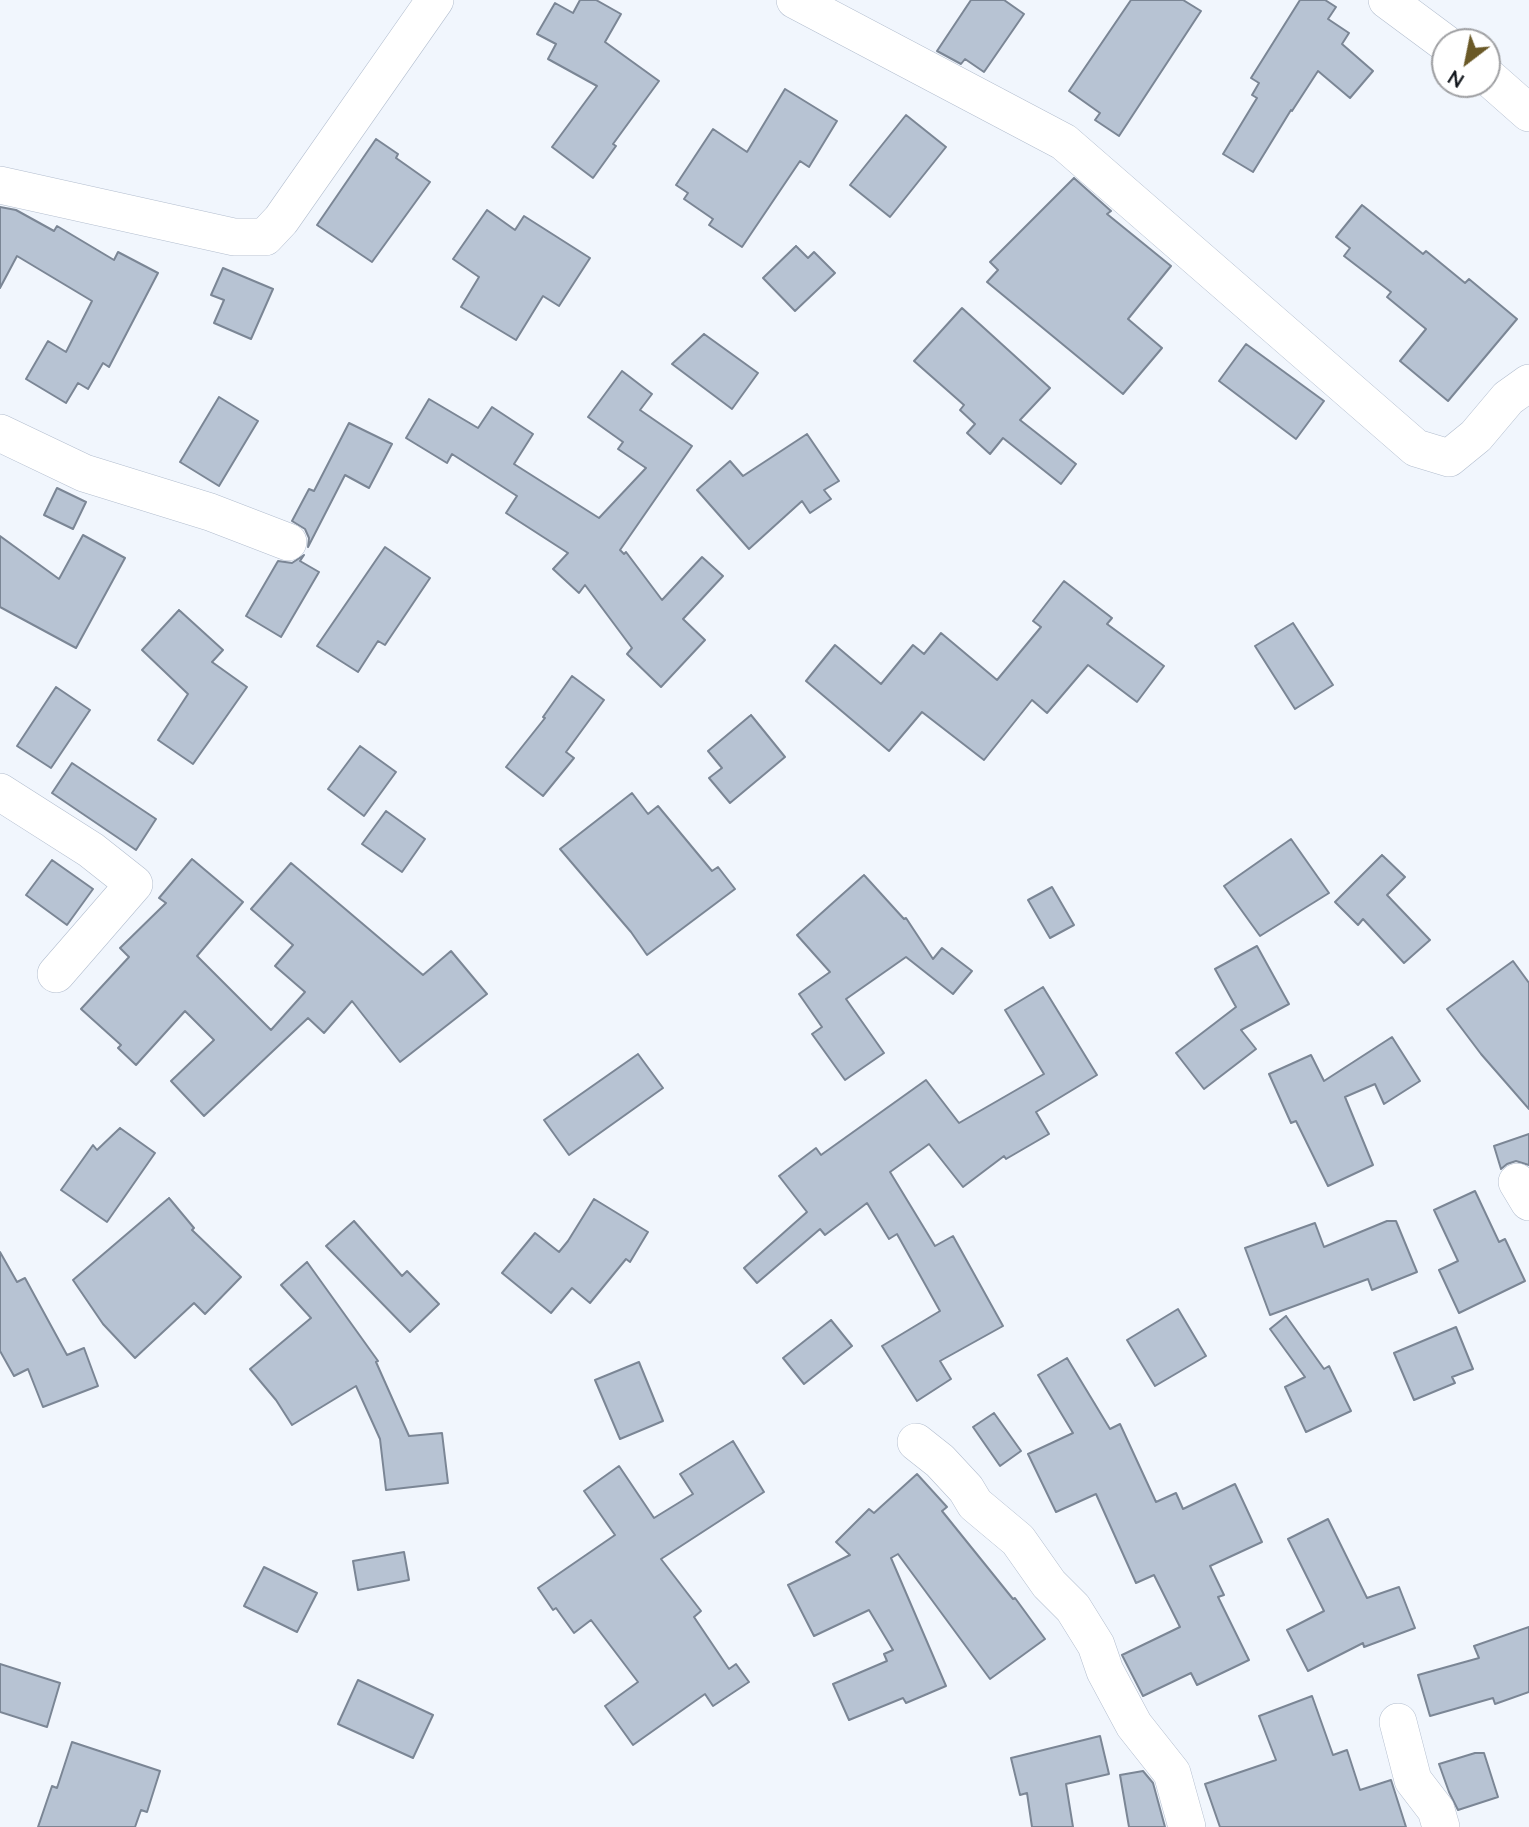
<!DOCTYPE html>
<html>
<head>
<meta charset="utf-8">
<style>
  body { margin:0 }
  #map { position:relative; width:1529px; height:1827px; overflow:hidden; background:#f1f6fd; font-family:Lato,sans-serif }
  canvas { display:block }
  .north { position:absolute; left:1431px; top:28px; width:70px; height:70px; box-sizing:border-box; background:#fff; border:2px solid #9fa0a3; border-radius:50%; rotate:212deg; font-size:19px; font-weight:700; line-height:28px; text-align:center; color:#0e1218 }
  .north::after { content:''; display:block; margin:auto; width:24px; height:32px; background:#6a5927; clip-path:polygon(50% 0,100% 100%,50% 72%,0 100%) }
</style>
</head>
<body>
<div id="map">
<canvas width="1529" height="1827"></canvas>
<div class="north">N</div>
</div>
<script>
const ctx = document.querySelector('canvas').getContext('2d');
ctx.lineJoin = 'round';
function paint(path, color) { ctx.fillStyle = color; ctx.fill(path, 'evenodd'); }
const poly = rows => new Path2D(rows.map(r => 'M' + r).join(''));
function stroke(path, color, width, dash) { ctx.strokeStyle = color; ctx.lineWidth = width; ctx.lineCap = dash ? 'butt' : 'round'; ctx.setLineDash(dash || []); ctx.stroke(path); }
const building = poly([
  [580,0,596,0,621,14,605,42,659,81,613,144,616,146,593,178,552,147,597,86,548,59,556,44,537,34,555,3,573,13,580,0],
  [971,0,1004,0,1024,14,984,72,965,59,961,64,937,51,971,0],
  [1131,0,1183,0,1201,11,1119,136,1095,120,1100,113,1069,91,1131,0],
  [1300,0,1325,0,1336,7,1328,19,1349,33,1342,44,1373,71,1350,98,1318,71,1292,111,1291,110,1253,172,1223,154,1257,98,1252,95,1259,83,1251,78,1300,0],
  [785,89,837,121,809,167,800,161,742,247,709,225,713,219,684,199,688,193,676,185,713,129,747,152,785,89],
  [906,115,946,147,890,217,850,185,906,115],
  [376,139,398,154,396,158,430,182,372,262,317,225,376,139],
  [1074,178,1111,211,1107,214,1171,266,1128,319,1162,348,1123,394,987,282,998,270,990,262,1074,178],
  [1362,205,1423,254,1426,251,1465,283,1469,279,1517,319,1448,401,1400,361,1426,329,1387,297,1391,292,1344,256,1350,248,1336,237,1362,205],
  [0,207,16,210,54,231,57,226,114,260,118,252,158,273,109,367,103,363,88,389,78,383,66,403,26,379,48,341,66,352,92,301,17,256,0,288,0,207],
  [487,210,515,230,524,216,590,258,559,306,543,296,516,340,461,307,479,277,453,259,487,210],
  [796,246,808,258,814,252,835,273,795,311,763,278,796,246],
  [223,268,273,289,251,339,214,323,224,300,211,295,223,268],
  [962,308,1050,388,1020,420,1076,464,1061,484,1003,438,990,454,967,433,975,424,960,410,964,405,914,361,962,308],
  [704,334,758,373,732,409,672,364,704,334],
  [1246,344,1324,401,1296,439,1219,381,1246,344],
  [622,371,652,394,640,410,692,446,620,550,624,554,626,552,662,600,702,557,723,576,683,619,705,640,661,687,627,654,632,648,585,585,579,593,553,569,568,553,506,513,517,496,452,454,447,463,406,438,429,399,478,428,492,407,533,434,514,464,599,518,646,468,618,449,623,442,588,417,622,371],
  [219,397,258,421,219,486,180,462,219,397],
  [349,423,392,444,369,488,345,475,308,547,309,538,305,529,292,521,309,489,314,491,349,423],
  [807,434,839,481,824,490,831,499,810,513,802,501,749,549,697,490,730,461,743,476,807,434],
  [57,488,86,502,73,529,44,515,57,488],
  [83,535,125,558,76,648,0,607,0,536,59,579,83,535],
  [385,547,430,578,385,645,378,641,358,672,317,646,385,547],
  [304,555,300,561,319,572,281,637,246,616,278,561,292,563,304,555],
  [1064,581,1112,618,1107,624,1164,666,1137,702,1088,665,1047,713,1032,700,984,760,922,712,889,751,806,681,835,645,881,684,913,645,924,654,941,633,997,680,1041,627,1033,621,1064,581],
  [179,610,223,650,212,662,247,687,193,764,158,740,188,694,142,650,179,610],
  [1293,623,1333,685,1295,709,1255,646,1293,623],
  [572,676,604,700,566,752,574,758,543,796,506,767,545,718,543,717,572,676],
  [56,687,90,710,51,768,17,746,56,687],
  [751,715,785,757,730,803,709,778,722,768,708,751,751,715],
  [360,746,396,772,364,816,328,789,360,746],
  [72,763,156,819,136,850,52,793,72,763],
  [632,793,648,814,658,806,712,871,718,867,735,889,647,955,631,932,560,849,632,793],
  [386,811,425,839,402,872,362,844,386,811],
  [1291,839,1329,893,1260,936,1224,886,1291,839],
  [1382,855,1405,877,1387,895,1430,940,1404,963,1363,919,1358,925,1335,902,1382,855],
  [192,859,243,902,197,956,271,1030,305,992,275,966,293,945,251,909,291,863,423,975,451,951,487,994,400,1062,352,1001,324,1033,308,1018,204,1116,171,1081,214,1040,185,1011,136,1065,118,1048,121,1045,81,1009,129,957,120,948,166,903,159,898,192,859],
  [52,860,93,889,67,925,26,895,52,860],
  [864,875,904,919,906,918,933,959,942,948,972,971,953,994,906,957,846,999,884,1053,845,1080,812,1034,822,1027,799,994,830,972,797,935,864,875],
  [1052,887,1074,925,1050,938,1028,900,1052,887],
  [1257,946,1289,1004,1241,1030,1256,1049,1204,1089,1176,1053,1236,1007,1215,969,1257,946],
  [1513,961,1529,983,1529,1109,1481,1054,1447,1009,1513,961],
  [1043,987,1097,1075,1036,1112,1049,1134,1006,1159,1004,1156,963,1187,929,1144,890,1172,935,1246,953,1236,1003,1326,940,1361,951,1379,917,1401,882,1346,940,1311,897,1234,889,1239,867,1203,825,1235,820,1229,757,1283,744,1268,807,1212,779,1176,816,1148,821,1155,926,1080,959,1123,1044,1074,1005,1010,1043,987],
  [1392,1037,1420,1081,1384,1104,1375,1084,1345,1097,1373,1165,1328,1186,1296,1121,1291,1123,1269,1074,1311,1055,1324,1081,1392,1037],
  [638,1054,663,1088,569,1155,544,1120,638,1054],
  [120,1128,155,1153,107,1222,61,1190,93,1145,97,1150,120,1128],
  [1529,1134,1529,1165,1516,1161,1507,1164,1501,1169,1494,1146,1529,1134],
  [1475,1191,1499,1242,1505,1239,1525,1281,1459,1313,1439,1270,1458,1261,1434,1210,1475,1191],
  [169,1198,194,1228,192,1230,241,1277,205,1314,194,1303,135,1358,103,1324,73,1280,169,1198],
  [594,1199,648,1232,630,1262,626,1259,590,1303,572,1288,551,1313,502,1273,535,1233,559,1252,568,1241,594,1199],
  [354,1221,402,1276,407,1271,439,1304,410,1332,326,1246,354,1221],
  [1387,1221,1396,1221,1417,1272,1372,1290,1368,1279,1270,1315,1245,1248,1315,1223,1324,1247,1387,1221],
  [0,1252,17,1282,25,1278,67,1355,84,1348,98,1386,43,1407,28,1369,14,1376,0,1351,0,1252],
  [307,1262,378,1361,376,1362,409,1436,442,1433,448,1483,386,1490,380,1439,356,1386,292,1425,276,1400,250,1369,311,1318,281,1285,307,1262],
  [1178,1309,1206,1356,1155,1386,1127,1340,1178,1309],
  [1286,1316,1324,1369,1329,1366,1351,1411,1306,1432,1285,1387,1305,1377,1270,1329,1286,1316],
  [831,1320,852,1346,804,1384,783,1358,831,1320],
  [1456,1327,1473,1369,1452,1377,1455,1383,1414,1400,1394,1353,1456,1327],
  [1067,1358,1110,1429,1120,1424,1156,1502,1176,1493,1183,1509,1235,1484,1262,1542,1210,1566,1224,1595,1218,1597,1249,1660,1197,1685,1191,1673,1143,1696,1122,1655,1180,1627,1154,1575,1136,1583,1096,1494,1056,1512,1028,1454,1073,1433,1038,1375,1067,1358],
  [639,1362,663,1421,620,1439,595,1380,639,1362],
  [994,1413,1021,1451,1000,1466,973,1427,994,1413],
  [733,1441,764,1492,661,1559,701,1611,694,1617,729,1669,736,1664,749,1682,713,1706,705,1694,633,1745,605,1706,638,1682,591,1620,574,1633,556,1608,553,1610,538,1588,615,1535,584,1491,619,1466,654,1518,693,1494,680,1474,733,1441],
  [917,1474,947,1507,942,1511,1013,1599,1015,1598,1045,1639,990,1679,898,1554,891,1558,946,1686,906,1703,903,1698,849,1720,833,1684,887,1661,884,1654,893,1650,869,1610,814,1636,788,1585,850,1555,836,1542,869,1509,874,1513,917,1474],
  [1328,1519,1367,1598,1399,1587,1415,1628,1364,1647,1363,1643,1308,1671,1287,1630,1324,1611,1288,1539,1328,1519],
  [404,1552,409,1580,358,1590,353,1561,404,1552],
  [264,1567,317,1593,297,1632,244,1606,264,1567],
  [1529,1627,1529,1692,1495,1704,1493,1698,1430,1716,1418,1675,1479,1658,1474,1646,1529,1627],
  [0,1664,60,1683,47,1727,0,1712,0,1664],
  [358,1680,433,1715,413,1758,338,1724,358,1680],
  [1312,1696,1333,1755,1347,1750,1360,1790,1391,1780,1406,1827,1220,1827,1205,1784,1276,1760,1259,1716,1312,1696],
  [1100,1736,1109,1774,1066,1784,1073,1827,1032,1827,1027,1793,1020,1795,1011,1758,1100,1736],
  [72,1742,160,1771,147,1812,141,1810,135,1827,38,1827,52,1786,57,1788,72,1742],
  [1475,1753,1484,1753,1498,1797,1458,1810,1449,1792,1439,1764,1475,1753],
  [1143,1771,1153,1783,1165,1827,1129,1827,1120,1775,1143,1771]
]);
paint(building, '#b7c3d3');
stroke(building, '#7b8695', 2);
const minor = poly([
  [795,0,1064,142,1416,448,1449,458,1476,436,1508,398,1529,383],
  [1387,0,1445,43],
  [1487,76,1529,113],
  [0,185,234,237,265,237,281,220,435,0],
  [0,433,84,473,210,512,288,542],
  [0,792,91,850,134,884,56,974],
  [1517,1182,1529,1202],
  [916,1442,940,1461,966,1489,975,1504,1018,1540,1049,1584,1073,1608,1096,1645,1105,1671,1134,1725,1172,1773,1187,1827],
  [1398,1722,1413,1780,1436,1810,1441,1827]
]);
stroke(minor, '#b2bdce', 38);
stroke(minor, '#fff', 37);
</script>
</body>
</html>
